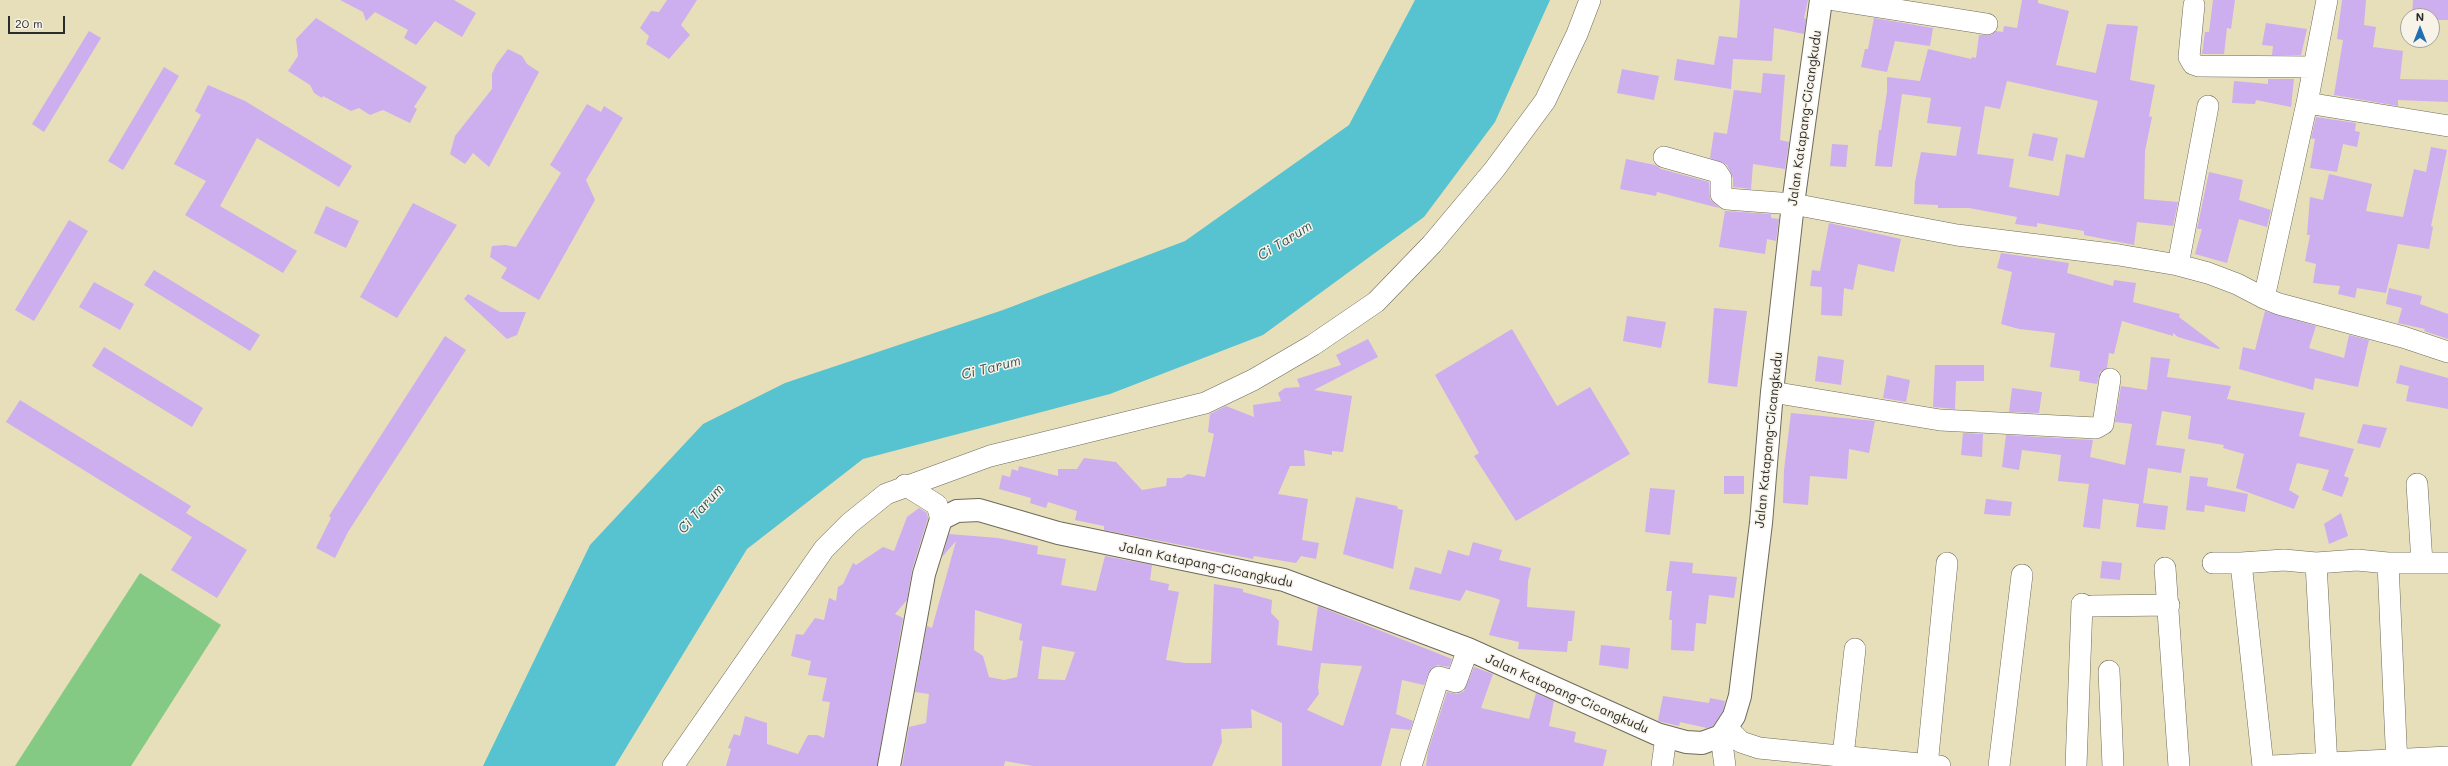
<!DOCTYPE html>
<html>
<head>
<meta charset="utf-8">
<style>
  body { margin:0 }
  #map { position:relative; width:2448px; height:766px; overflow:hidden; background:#e7dfb9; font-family:Mali,sans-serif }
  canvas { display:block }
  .north { position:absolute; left:2400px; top:8px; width:40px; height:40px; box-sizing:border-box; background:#f7f3e8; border:1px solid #a5a39c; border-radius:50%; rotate:0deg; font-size:11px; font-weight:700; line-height:16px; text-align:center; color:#2b2b2b }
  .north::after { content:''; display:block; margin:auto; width:14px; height:18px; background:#1f6fb2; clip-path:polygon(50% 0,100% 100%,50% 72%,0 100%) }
  .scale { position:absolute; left:8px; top:16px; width:57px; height:18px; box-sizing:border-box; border:2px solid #2b2b2b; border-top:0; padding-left:5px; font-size:12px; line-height:14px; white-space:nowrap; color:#2b2b2b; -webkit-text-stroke:3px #f7f3e8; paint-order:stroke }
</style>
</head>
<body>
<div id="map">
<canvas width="2448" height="766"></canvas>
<div class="north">N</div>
<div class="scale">20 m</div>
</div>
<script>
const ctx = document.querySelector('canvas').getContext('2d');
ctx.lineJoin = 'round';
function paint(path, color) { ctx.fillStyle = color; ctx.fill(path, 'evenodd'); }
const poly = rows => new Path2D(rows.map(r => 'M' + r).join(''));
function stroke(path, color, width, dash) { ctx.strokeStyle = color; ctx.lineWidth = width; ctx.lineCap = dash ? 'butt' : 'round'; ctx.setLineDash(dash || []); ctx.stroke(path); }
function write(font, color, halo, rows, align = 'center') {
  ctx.font = font + ' Mali,sans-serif'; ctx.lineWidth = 3; ctx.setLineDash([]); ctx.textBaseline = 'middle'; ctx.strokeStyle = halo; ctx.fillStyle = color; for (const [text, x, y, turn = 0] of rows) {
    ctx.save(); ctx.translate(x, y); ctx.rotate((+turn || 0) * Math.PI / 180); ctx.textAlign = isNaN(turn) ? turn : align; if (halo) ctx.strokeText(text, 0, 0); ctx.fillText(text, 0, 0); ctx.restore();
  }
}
paint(poly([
  [140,573,221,625,131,766,15,766]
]), '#85ca84');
paint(poly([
  [1415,0,1550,0,1495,122,1424,217,1263,335,1110,394,863,459,747,549,615,766,483,766,590,545,703,424,785,383,1003,310,1185,241,1349,125]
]), '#57c3d1');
paint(poly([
  [340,0,454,0,476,13,462,37,435,21,416,45,404,38,408,30,375,12,366,21,363,12],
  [667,0,697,0,681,25,690,35,669,59,646,44,649,36,640,28,651,11,659,12],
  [1740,0,1808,0,1804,18,1806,19,1804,34,1774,28,1772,61,1733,59,1731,89,1674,80,1677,59,1714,65,1719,36,1737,38],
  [2022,0,2038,0,2038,3,2069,11,2056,65,2096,73,2107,24,2138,26,2130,80,2155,85,2149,116,2152,117,2145,151,2144,199,2178,202,2173,226,2137,222,2134,245,2084,235,2084,231,2037,223,2037,227,2015,224,2017,217,1969,208,1938,208,1938,205,1914,204,1915,182,1921,152,1956,156,1961,127,1927,123,1931,98,1902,94,1892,167,1875,166,1879,130,1881,130,1887,92,1887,77,1920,81,1928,49,1971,59,1972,57,1976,58,1979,35,1991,35,1996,31,2003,32,2004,26,2017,28],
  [2007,81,2098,101,2084,158,2066,154,2059,196,2009,187,2014,159,1977,154,1985,106,2000,109],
  [2213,0,2235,0,2231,29,2227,28,2224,54,2202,54,2205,32,2209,32],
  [2342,0,2366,0,2364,25,2376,27,2373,47,2403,51,2400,79,2448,80,2448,102,2398,100,2398,106,2334,95,2343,40,2337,39],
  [2413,0,2448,0,2448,20,2432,20,2432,16,2412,16],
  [316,18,427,87,414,107,417,109,410,123,383,110,370,115,359,108,351,111,323,96,322,98,314,93,310,85,288,71,298,56,296,39],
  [1874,18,1933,28,1930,46,1895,41,1887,72,1861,67,1865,49,1868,49],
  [2266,23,2307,29,2301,55,2272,55,2273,46,2262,45],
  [89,31,101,38,44,132,32,124],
  [2411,40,2429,40,2428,46,2410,44],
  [508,49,522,56,527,64,539,72,489,167,473,153,465,164,450,154,455,136,492,89,492,74,496,65],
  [164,67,179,76,123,170,108,161],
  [1622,69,1659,76,1654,100,1617,93],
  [1763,73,1785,75,1780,140,1789,142,1785,169,1753,164,1751,189,1733,187,1733,178,1727,165,1710,158,1714,132,1727,134,1734,90,1761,93],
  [2268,79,2294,79,2291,107,2256,100,2255,104,2232,103,2234,81,2268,84],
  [208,85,245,101,352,166,339,187,257,138,220,206,297,251,283,273,185,215,206,181,174,164,201,115,195,111],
  [587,104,601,112,604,106,623,118,586,180,595,200,539,300,501,278,507,268,490,257,492,246,505,245,516,247,561,173,550,165],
  [2316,117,2356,123,2355,131,2360,132,2357,147,2343,144,2337,172,2310,168,2315,139,2311,138],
  [2033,133,2058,138,2053,161,2028,156],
  [1832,144,1848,145,1846,167,1830,166],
  [2431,147,2447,150,2431,226,2433,227,2429,249,2398,244,2386,293,2357,288,2355,298,2338,294,2340,286,2313,283,2316,264,2305,261,2310,235,2307,235,2310,197,2323,200,2329,174,2372,184,2366,211,2403,217,2414,169,2426,172],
  [1626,159,1655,165,1661,169,1709,182,1710,199,1719,208,1657,192,1656,196,1620,189],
  [2209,172,2243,180,2239,200,2271,210,2267,227,2239,219,2227,263,2195,254,2202,229,2197,229],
  [413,203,457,225,397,318,360,297],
  [326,206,359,221,346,248,314,233],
  [1725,211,1771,214,1771,218,1779,219,1776,241,1767,239,1765,254,1719,247],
  [69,220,88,231,34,321,15,310],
  [1829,223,1901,239,1894,272,1858,264,1853,290,1844,288,1842,316,1821,315,1822,287,1810,286,1812,270,1820,271],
  [2001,253,2069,263,2067,273,2113,286,2114,280,2136,283,2133,302,2180,314,2179,317,2220,348,2219,349,2178,337,2173,333,2173,336,2122,321,2114,354,2109,353,2107,368,2100,372,2097,384,2079,381,2080,371,2050,367,2055,333,2019,329,2001,324,2012,272,1997,268],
  [154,270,260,335,250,351,144,285],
  [94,282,134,304,120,330,79,307],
  [2389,288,2422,296,2420,304,2448,314,2448,339,2424,331,2425,329,2398,323,2402,308,2386,304],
  [468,294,500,312,526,312,517,335,507,339,464,299],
  [1714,308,1747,311,1737,387,1708,383],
  [2265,311,2316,326,2309,348,2344,358,2349,335,2369,340,2358,387,2315,378,2313,390,2239,369,2243,347,2255,350],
  [1627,316,1666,322,1661,348,1623,341],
  [1512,329,1557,406,1590,387,1630,454,1516,521,1474,456,1479,453,1435,375],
  [445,336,466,350,348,532,335,558,316,548,331,518,329,516],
  [1368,339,1378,357,1314,390,1352,396,1343,452,1332,451,1332,455,1304,450,1305,466,1290,466,1278,494,1308,499,1302,540,1319,543,1316,559,1301,556,1296,563,1254,556,1253,559,1104,530,1104,526,1075,520,1077,511,1048,502,1046,508,1030,503,1031,498,999,489,1002,475,1010,477,1012,469,1018,471,1019,466,1058,476,1058,469,1077,469,1084,458,1116,462,1142,490,1166,486,1167,478,1182,478,1188,474,1205,477,1214,434,1208,432,1210,414,1226,406,1254,417,1253,405,1281,401,1278,393,1285,388,1300,387,1297,379,1341,365,1336,355],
  [104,347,203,408,192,427,92,366],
  [1818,356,1844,360,1841,385,1815,381],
  [2151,357,2170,359,2167,377,2231,386,2227,399,2305,413,2299,436,2354,449,2344,476,2349,478,2342,497,2322,490,2329,470,2297,463,2289,490,2299,496,2294,509,2236,488,2244,454,2223,448,2224,445,2188,439,2191,416,2162,411,2156,445,2185,449,2181,473,2148,468,2143,503,2168,506,2165,530,2136,527,2139,504,2103,499,2100,529,2083,527,2089,484,2058,481,2061,455,2022,450,2019,470,2002,467,2006,435,2093,440,2090,457,2125,465,2132,424,2115,422,2121,386,2147,390],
  [1935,365,1984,365,1984,381,1956,381,1955,409,1933,407],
  [2400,365,2448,378,2448,409,2406,401,2409,386,2396,383],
  [1887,375,1910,380,1906,402,1883,398],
  [2012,388,2042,392,2039,413,2009,412],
  [20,400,191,506,186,513,247,550,217,598,171,570,192,537,6,422],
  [1791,413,1875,421,1869,453,1849,449,1847,479,1810,476,1808,505,1783,503,1784,470],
  [2363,424,2387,428,2380,448,2357,443],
  [1963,433,1983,434,1982,457,1961,455],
  [1724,476,1744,476,1744,494,1724,494],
  [2190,476,2208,478,2207,486,2248,494,2245,512,2205,505,2204,512,2186,510],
  [1650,488,1675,490,1670,535,1645,532],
  [1356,497,1397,506,1398,509,1403,510,1393,569,1343,554],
  [1986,499,2012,502,2010,516,1984,514],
  [919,508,927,513,928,518,912,570,907,600,895,614,903,618,877,766,726,766,731,749,728,748,734,734,740,736,745,716,767,723,767,744,798,754,808,735,817,735,824,738,830,702,822,701,827,678,808,675,811,661,791,656,796,634,803,635,815,618,824,620,829,598,836,601,838,587,843,584,853,563,856,565,883,547,894,551,907,517],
  [2341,513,2348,536,2329,544,2324,524],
  [949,534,998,538,1038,546,1037,554,1066,559,1061,585,1096,591,1105,556,1152,565,1150,580,1169,584,1168,590,1179,592,1166,660,1185,663,1211,663,1214,584,1243,589,1243,592,1272,600,1271,613,1279,621,1277,645,1312,651,1318,606,1452,659,1449,667,1437,665,1431,669,1424,685,1402,680,1396,714,1413,721,1410,730,1391,728,1381,766,1282,766,1282,723,1251,709,1252,728,1221,729,1222,742,1212,766,1033,766,1005,761,1004,766,902,766,909,727,926,723,929,694,915,692,927,626,932,628,956,541,942,557],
  [975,610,1022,624,1019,640,1023,641,1017,677,1004,680,989,677,983,656,974,650],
  [1042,646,1075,652,1065,680,1038,679],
  [1321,663,1362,666,1343,726,1307,710,1319,694,1318,687],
  [1473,542,1502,550,1499,560,1531,568,1528,581,1527,607,1575,611,1572,641,1568,641,1567,652,1518,649,1519,642,1489,635,1500,600,1495,598,1466,590,1460,601,1409,589,1415,567,1441,574,1448,550,1469,556],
  [1670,561,1693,563,1692,573,1737,577,1734,598,1709,595,1706,624,1696,623,1694,651,1671,650,1672,620,1669,620,1672,591,1666,591],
  [2102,561,2122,563,2120,580,2100,578],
  [1601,645,1630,648,1628,669,1599,665],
  [1474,667,1493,674,1481,708,1529,719,1536,693,1554,701,1549,726,1576,732,1574,742,1607,750,1603,766,1426,766,1428,751,1447,692,1458,694,1464,691],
  [1663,696,1709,703,1710,698,1725,701,1723,711,1713,726,1707,728,1680,722,1679,726,1658,721]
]), '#cdaeef');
const minor = poly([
  [1834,0,1987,24],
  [2194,5,2189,57,2193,64,2199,66,2313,67],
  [2307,103,2448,126],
  [1664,157,1717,172,1721,178,1721,194,1727,199,1793,204,1957,235,2119,255,2178,265,2208,273,2237,284,2264,298,2279,304,2403,337,2448,352],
  [2178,265,2208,106],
  [2264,298,2307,103,2327,0],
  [1772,392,1940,420,2096,428,2103,424,2110,379],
  [2417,484,2422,563],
  [905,485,937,505,941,519],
  [2213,563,2241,563,2263,766],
  [2241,563,2284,560,2316,563,2327,766],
  [2316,563,2357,560,2388,563,2397,766],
  [2388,563,2448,563],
  [2165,568,2179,766],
  [2092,606,2169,605],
  [2109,671,2113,766],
  [1727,728,1741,742,1759,748,1940,766],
  [1721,736,1725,766],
  [1843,756,1855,649],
  [673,766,824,549,850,523,886,494,990,456,1205,403,1253,380,1313,345,1376,302,1432,244,1494,170,1545,101,1577,34,1590,0],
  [1411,766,1439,677,1456,682,1468,649],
  [1662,766,1666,737],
  [1927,766,1947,563],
  [1999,766,2022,575],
  [2076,766,2082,604],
  [2272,766,2448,757]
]);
const tertiary = poly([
  [889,766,924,574,941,519,957,511,979,510,1058,533,1284,580,1468,649,1657,734,1686,742,1702,743,1721,736,1734,716,1740,696,1761,523,1772,392,1793,204,1821,0]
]);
stroke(minor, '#6d6a5d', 22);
stroke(tertiary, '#6d6a5d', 24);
stroke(minor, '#fff', 21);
stroke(tertiary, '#fff', 22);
write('13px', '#2b2b2b', '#f7f3e8', [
  ["Jalan Katapang-Cicangkudu",1805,118,-82],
  ["Jalan Katapang-Cicangkudu",1769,440,-84],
  ["Jalan Katapang-Cicangkudu",1206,565,12],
  ["Jalan Katapang-Cicangkudu",1567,694,24]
]);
write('italic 14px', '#38595d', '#f7f3e8', [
  ["Ci Tarum",1285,241,-32],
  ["Ci Tarum",991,368,-14],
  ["Ci Tarum",701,509,-48]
]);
</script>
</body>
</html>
